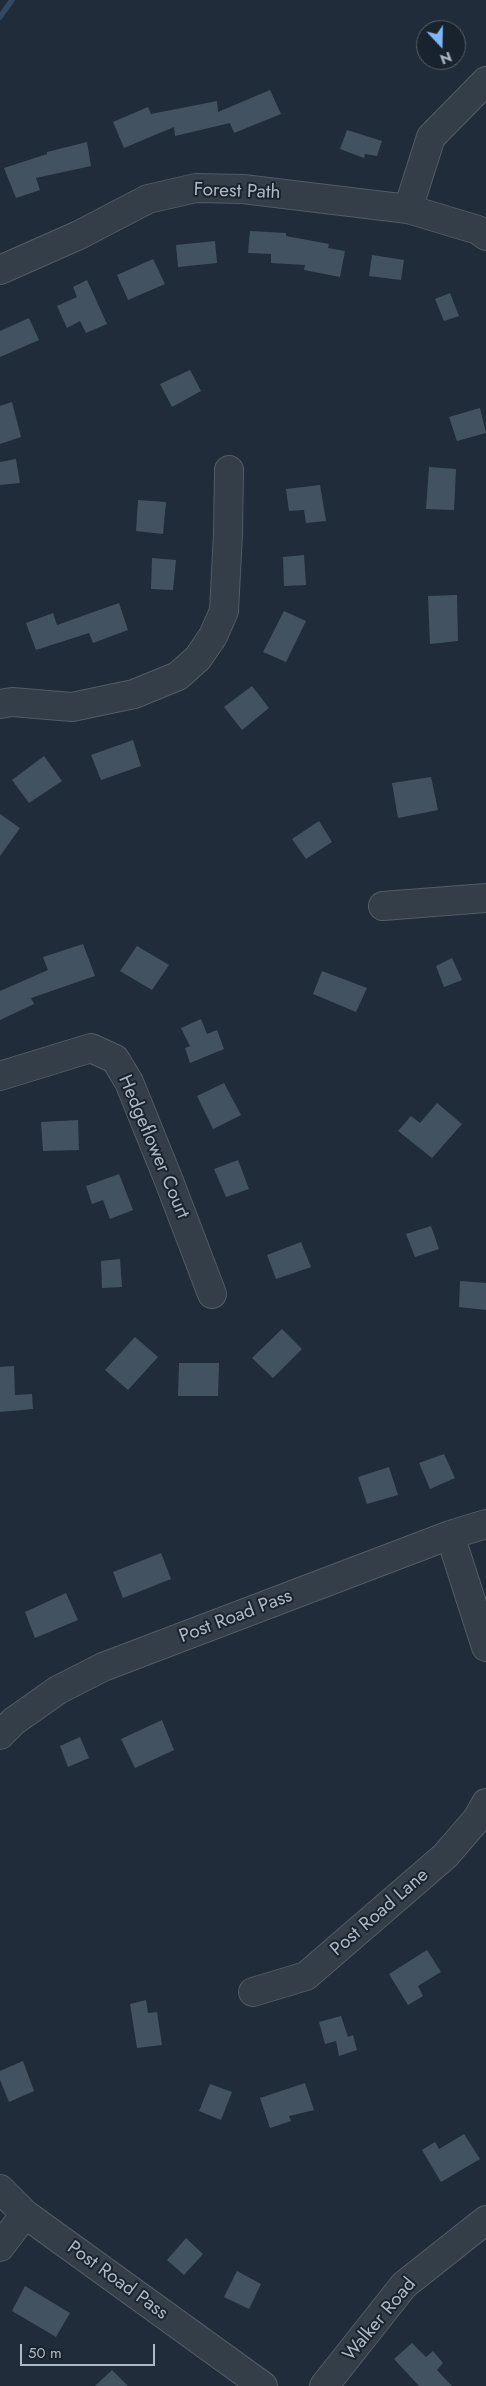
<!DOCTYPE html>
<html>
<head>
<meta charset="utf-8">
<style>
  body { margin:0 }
  #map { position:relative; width:486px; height:2386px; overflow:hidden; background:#202c39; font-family:Jost,sans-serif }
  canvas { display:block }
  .north { position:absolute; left:416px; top:20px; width:50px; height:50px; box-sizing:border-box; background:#19232e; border:1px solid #555f6b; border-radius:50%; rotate:159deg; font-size:14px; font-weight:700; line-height:20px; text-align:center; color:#aeb9c6 }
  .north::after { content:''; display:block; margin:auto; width:18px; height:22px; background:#7fb7fa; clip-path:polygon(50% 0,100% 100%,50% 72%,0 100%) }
  .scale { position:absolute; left:20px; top:2344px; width:135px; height:22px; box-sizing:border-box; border:2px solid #aeb9c6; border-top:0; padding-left:6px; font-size:15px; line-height:18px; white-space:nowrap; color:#aeb9c6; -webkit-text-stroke:4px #19232e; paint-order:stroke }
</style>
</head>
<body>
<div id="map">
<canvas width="486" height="2386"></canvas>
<div class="north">N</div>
<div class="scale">50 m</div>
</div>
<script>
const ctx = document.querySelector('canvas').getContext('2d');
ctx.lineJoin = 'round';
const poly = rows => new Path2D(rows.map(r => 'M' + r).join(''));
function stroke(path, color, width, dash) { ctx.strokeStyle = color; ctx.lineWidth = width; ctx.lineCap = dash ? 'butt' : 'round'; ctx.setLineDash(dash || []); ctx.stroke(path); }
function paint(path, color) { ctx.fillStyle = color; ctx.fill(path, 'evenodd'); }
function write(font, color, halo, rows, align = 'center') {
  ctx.font = font + ' Jost,sans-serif'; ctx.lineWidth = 4; ctx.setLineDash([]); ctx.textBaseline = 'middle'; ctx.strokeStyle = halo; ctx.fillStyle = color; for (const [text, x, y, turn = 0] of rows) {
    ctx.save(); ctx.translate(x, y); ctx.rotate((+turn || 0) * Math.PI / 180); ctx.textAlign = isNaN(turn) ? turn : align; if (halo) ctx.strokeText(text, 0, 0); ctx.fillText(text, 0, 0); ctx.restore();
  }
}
stroke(poly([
  [0,17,12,0]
]), '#334961', 5.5);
paint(poly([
  [270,90,281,114,234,133,230,123,175,136,174,127,124,148,113,122,148,107,151,114,217,101,218,112],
  [347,130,382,141,377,156,365,154,364,158,340,149],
  [87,142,91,166,36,178,40,190,16,198,4,168,47,154,47,152],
  [250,231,286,233,286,236,329,244,328,248,345,251,340,277,304,270,305,265,271,263,271,254,248,253],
  [215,241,217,263,178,267,176,245],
  [372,255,404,260,401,280,369,276],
  [153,259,165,284,128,300,117,275],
  [87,280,107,324,86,333,80,321,67,328,57,306,77,297,73,287],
  [450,293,459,316,444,321,435,299],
  [29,318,39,340,0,357,0,331],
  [190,370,201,391,172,407,160,384],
  [12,402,21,437,0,444,0,406],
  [480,408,486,433,457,441,449,417],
  [16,459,20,483,0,485,0,462],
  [429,467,456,469,454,510,426,509],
  [320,485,326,521,306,523,304,510,289,511,286,489],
  [138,500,166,502,163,534,136,531],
  [304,555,306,585,284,586,283,557],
  [152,558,176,560,173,590,151,589],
  [457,595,458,641,430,644,428,596],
  [119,603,128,630,93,643,89,633,36,650,26,623,53,613,57,625],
  [284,611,306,621,286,662,263,652],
  [252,686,269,708,242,730,224,707],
  [133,740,141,766,101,780,91,755],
  [44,756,62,781,29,803,12,780],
  [431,777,438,810,398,818,392,783],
  [0,814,20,828,0,856],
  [319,821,332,842,306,859,292,839],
  [83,944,95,976,31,998,34,1004,0,1020,0,991,48,970,43,957],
  [137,946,169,965,152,990,120,971],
  [452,958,462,980,444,987,436,966],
  [322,971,367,988,356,1012,313,994],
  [201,1019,207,1034,217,1030,224,1049,190,1063,185,1048,190,1046,181,1028],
  [224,1083,241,1115,213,1129,197,1096],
  [437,1103,462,1124,432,1158,398,1131,411,1116,420,1123],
  [78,1120,79,1150,43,1151,41,1122],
  [238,1160,249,1189,226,1197,214,1169],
  [119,1174,133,1210,110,1219,103,1200,92,1204,86,1186],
  [431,1226,439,1249,415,1257,406,1234],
  [301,1242,311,1267,276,1279,267,1255],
  [120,1259,122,1287,102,1288,101,1261],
  [460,1281,486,1283,486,1310,459,1307],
  [282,1329,302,1349,273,1378,252,1358],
  [135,1337,158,1357,128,1390,105,1370],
  [179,1363,219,1363,218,1396,178,1396],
  [14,1366,15,1395,32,1394,33,1409,0,1412,0,1367],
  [444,1454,455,1478,430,1489,419,1463],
  [389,1467,398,1495,367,1504,358,1477],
  [161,1553,171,1579,123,1598,113,1572],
  [66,1593,78,1620,35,1638,25,1612],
  [162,1720,174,1750,135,1768,121,1739],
  [80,1737,89,1758,68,1767,60,1746],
  [427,1950,441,1972,418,1986,423,1996,408,2005,389,1974],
  [146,2000,148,2013,157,2012,162,2045,137,2048,130,2004],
  [341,2016,348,2037,353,2035,357,2050,339,2056,336,2041,325,2044,319,2022],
  [23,2061,34,2091,9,2102,0,2080,0,2071],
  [305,2083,314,2110,289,2116,291,2121,270,2128,260,2098],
  [210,2084,232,2092,221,2120,199,2111],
  [464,2134,480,2159,441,2182,422,2150,435,2142,439,2149],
  [186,2238,203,2254,184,2275,167,2260],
  [237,2271,261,2284,249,2309,224,2297],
  [25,2286,70,2313,56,2337,12,2311],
  [412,2343,426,2357,433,2351,443,2363,437,2370,452,2386,419,2386,394,2359],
  [112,2370,128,2386,95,2386]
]), '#435261');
const minor = poly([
  [408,209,431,137,486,81],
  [0,270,79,235,148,199,196,188,243,189,408,209,478,230,486,236],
  [0,704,12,702,72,707,134,694,178,676,198,658,213,636,224,611,228,534,229,470],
  [383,906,486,898],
  [0,1076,91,1048,115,1059,129,1082,169,1181,212,1294],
  [450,1535,486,1647],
  [0,1735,14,1721,58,1690,103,1667,450,1535,486,1524],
  [253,1992,306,1976,445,1856,477,1819,486,1803],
  [0,2189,25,2214,263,2386],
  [0,2247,25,2214],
  [324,2386,404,2285,486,2220]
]);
stroke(minor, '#515c67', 30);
stroke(minor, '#343e49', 28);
write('19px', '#aeb9c6', '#19232e', [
  ["Forest Path",237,192,2],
  ["Hedgeflower Court",153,1147,67],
  ["Post Road Pass",236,1617,-21],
  ["Post Road Lane",380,1913,-41],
  ["Post Road Pass",117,2281,36],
  ["Walker Road",380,2320,-50]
]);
</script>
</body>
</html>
